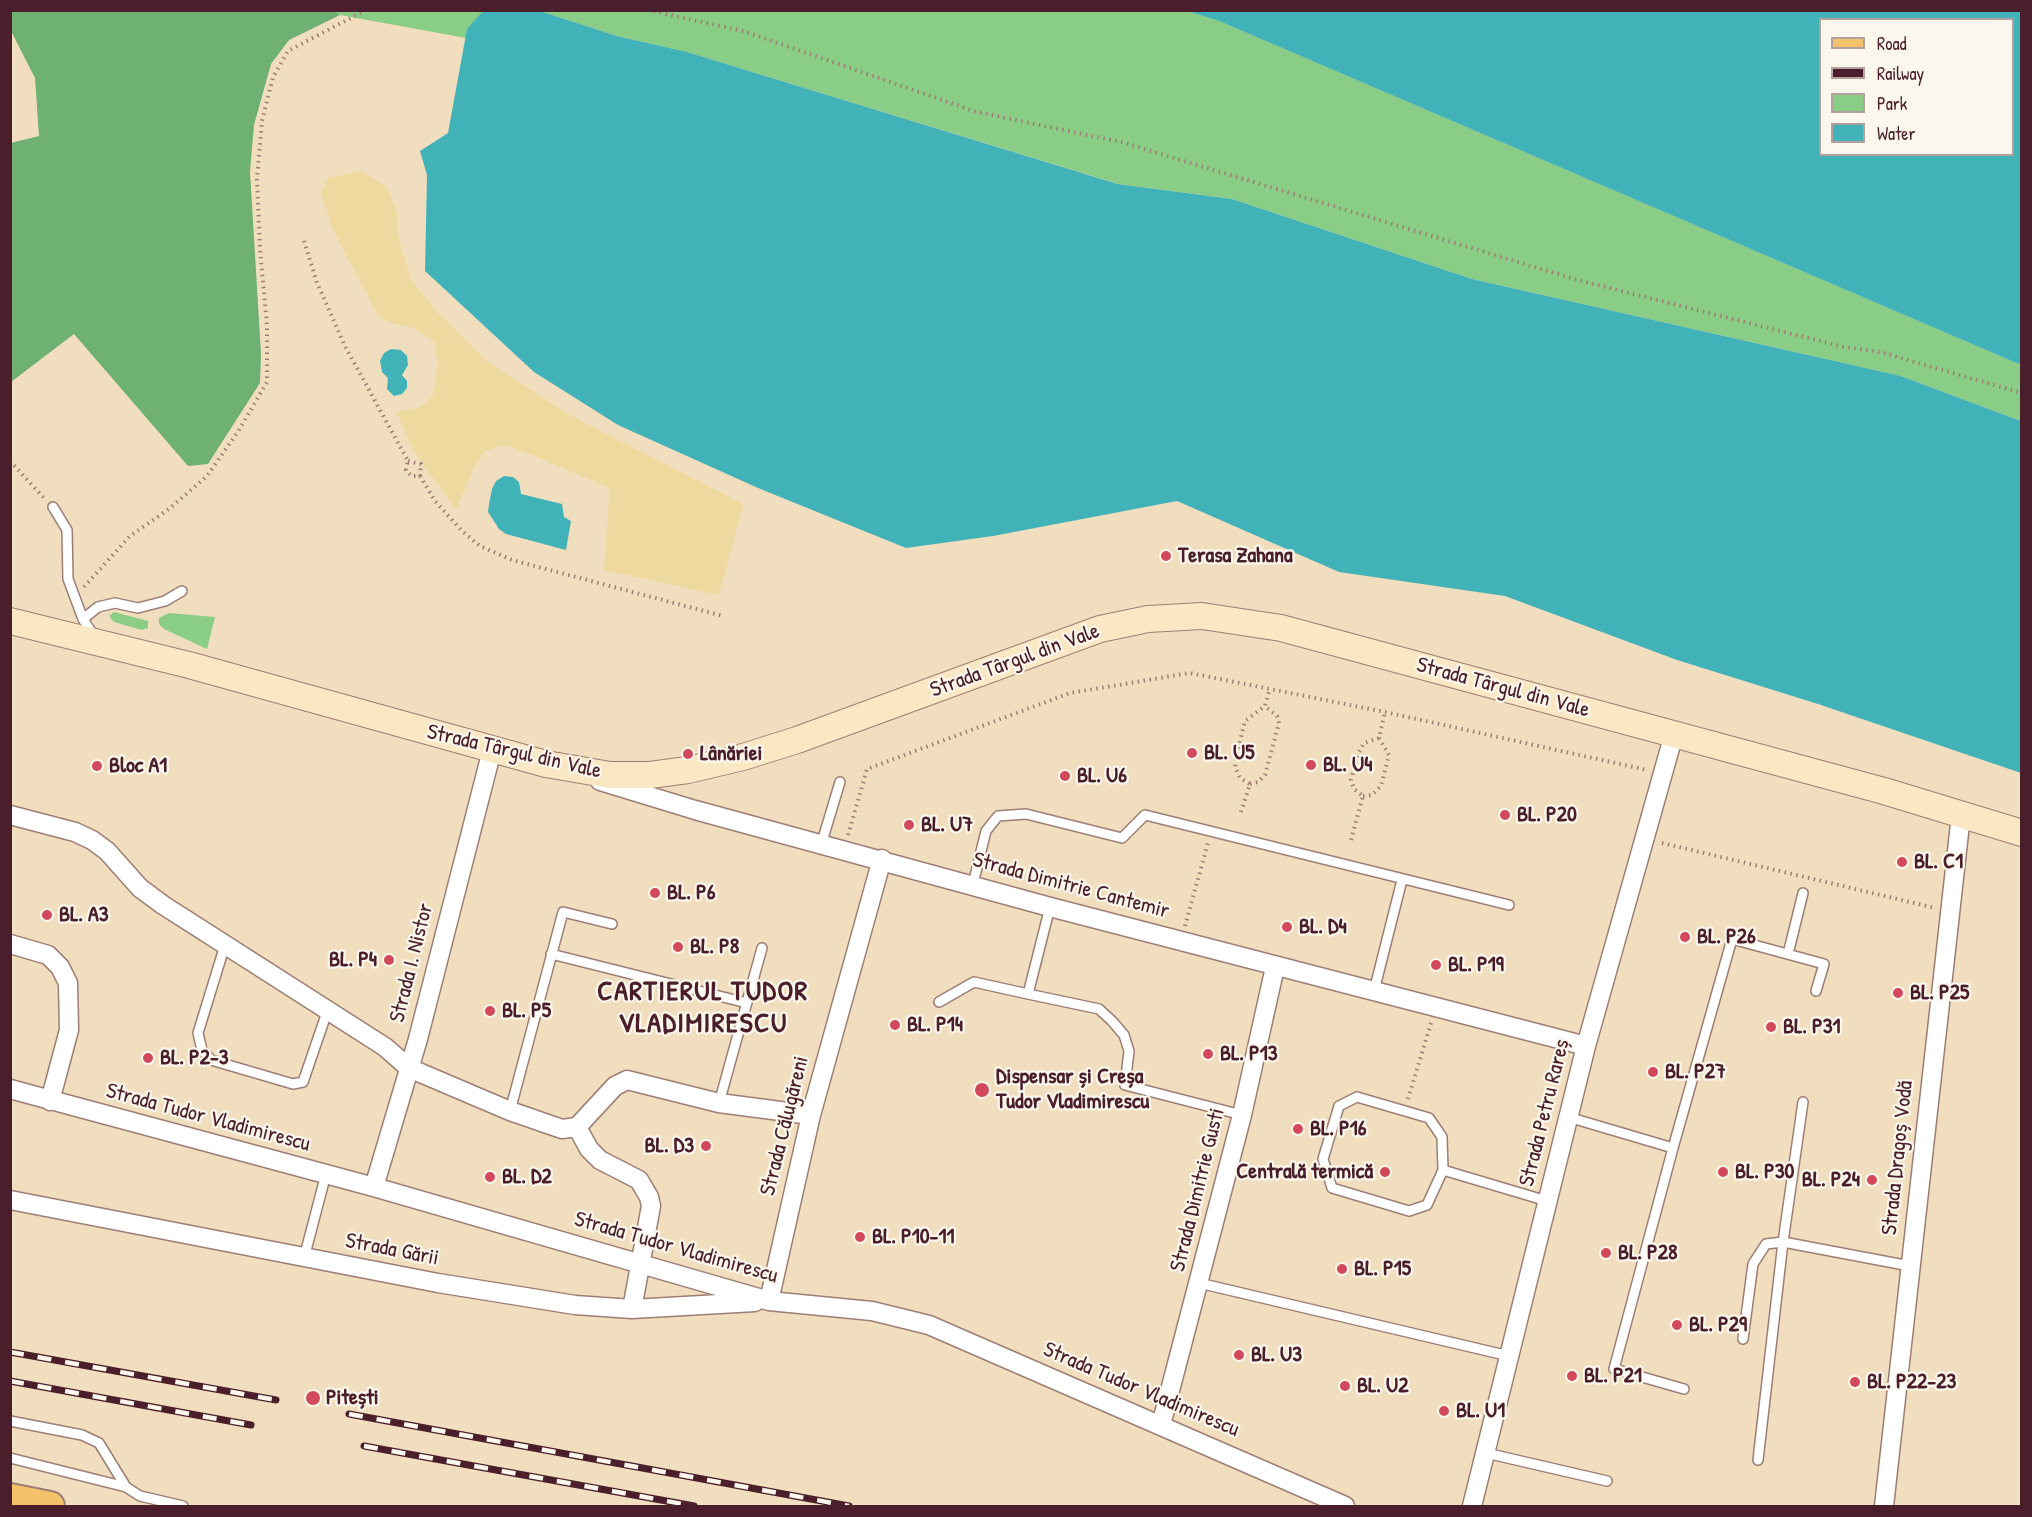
<!DOCTYPE html>
<html>
<head>
<meta charset="utf-8">
<style>
  body { margin:0 }
  #map { position:relative; width:2032px; height:1517px; overflow:hidden; background:#f1debe; font-family:"Patrick Hand",sans-serif }
  canvas { display:block }
  .frame { position:absolute; inset:0; border:12px solid #4a1f2b; pointer-events:none }
  .legend { position:absolute; left:1819px; top:18px; width:195px; height:138px; box-sizing:border-box; background:#fbf7ec; border:2px solid #b4a19f; margin:0; padding:8px 10px; list-style:none; font-size:18px; color:#4a1f2b }
  .legend li { display:flex; align-items:center; gap:12px; height:30px }
  .legend b { width:30px; border:2px solid #b4a19f }
</style>
</head>
<body>
<div id="map">
<canvas width="2032" height="1517"></canvas>
<div class="frame"></div>
<ul class="legend">
<li><b style="height:8px;background:#f3c26a"></b>Road</li>
<li><b style="height:8px;background:#4a1f2b"></b>Railway</li>
<li><b style="height:16px;background:#8acd86"></b>Park</li>
<li><b style="height:16px;background:#42b2b9"></b>Water</li>
</ul>
</div>
<script>
const ctx = document.querySelector('canvas').getContext('2d');
ctx.lineJoin = 'round';
function paint(path, color) { ctx.fillStyle = color; ctx.fill(path, 'evenodd'); }
const poly = rows => new Path2D(rows.map(r => 'M' + r).join(''));
function stroke(path, color, width, dash) { ctx.strokeStyle = color; ctx.lineWidth = width; ctx.lineCap = dash ? 'butt' : 'round'; ctx.setLineDash(dash || []); ctx.stroke(path); }
function write(font, color, halo, rows, align = 'center') {
  ctx.font = font + ' "Patrick Hand",sans-serif'; ctx.lineWidth = 4.5; ctx.setLineDash([]); ctx.textBaseline = 'middle'; ctx.strokeStyle = halo; ctx.fillStyle = color; for (const [text, x, y, turn = 0] of rows) {
    ctx.save(); ctx.translate(x, y); ctx.rotate((+turn || 0) * Math.PI / 180); ctx.textAlign = isNaN(turn) ? turn : align; if (halo) ctx.strokeText(text, 0, 0); ctx.fillText(text, 0, 0); ctx.restore();
  }
}
paint(poly([
  [333,11,484,11,466,38,340,15],
  [540,11,1187,11,1219,21,2021,365,2021,421,1901,376,1472,279,1232,199,1119,184,687,52,617,36],
  [114,612,148,621,148,628,142,630,114,622,109,616],
  [169,613,215,617,207,649,164,629,159,624,159,618]
]), '#8acd86');
paint(poly([
  [333,10,340,15,289,40,271,64,254,125,250,172,261,354,260,383,208,464,188,466,74,334,11,382,11,143,39,136,35,78,11,31,11,11]
]), '#6fb073');
paint(poly([
  [361,171,386,186,397,212,397,233,411,280,436,311,489,363,570,415,743,504,719,595,604,570,610,488,515,448,503,445,485,451,475,465,456,510,414,451,396,412,421,407,433,396,438,365,434,341,413,328,391,323,378,316,333,229,321,192,328,178]
]), '#eeda9e');
paint(poly([
  [483,11,540,11,617,36,687,52,1118,184,1232,199,1472,279,1901,376,2021,421,2021,773,1818,704,1677,660,1505,596,1339,572,1177,501,993,536,906,548,758,488,618,425,534,372,425,271,427,175,420,151,448,133,467,29],
  [1187,11,2021,11,2021,365,1219,21],
  [1820,20,2012,20,2012,154,1820,154],
  [391,349,401,350,407,356,408,365,402,375,407,381,407,388,402,394,394,396,387,389,388,378,382,372,380,361,384,353],
  [504,476,513,477,519,482,521,494,562,504,564,517,571,521,566,550,506,534,499,529,488,512,489,504,492,489,496,481]
]), '#42b2b9');
const lane = poly([
  [53,507,67,530,68,579,83,619],
  [95,638,83,619,98,607,115,603,138,608,165,601,182,591],
  [821,845,840,782],
  [973,884,986,831,998,816,1026,814,1122,838,1145,815,1509,905],
  [225,945,198,1033,202,1050,211,1060,293,1084,303,1082,327,1012],
  [551,954,747,1003],
  [1788,954,1803,893],
  [1374,991,1402,880],
  [1028,994,1099,1009,1112,1021,1124,1035,1129,1051,1125,1085,1242,1115],
  [939,1002,974,982,1028,994,1050,907],
  [1357,1097,1429,1118,1442,1137,1443,1170,1427,1205,1409,1211,1332,1188,1323,1159,1339,1106,1357,1097],
  [719,1103,762,948],
  [510,1111,563,912,612,924],
  [1568,1117,1673,1148,1732,939,1824,964,1816,991],
  [1673,1148,1614,1369,1684,1389],
  [1443,1170,1547,1201],
  [304,1258,326,1174],
  [1199,1283,1509,1356],
  [1743,1339,1753,1264,1766,1244,1783,1242,1910,1266],
  [10,1421,82,1435,99,1443,126,1487,140,1496,183,1506],
  [1486,1453,1607,1481],
  [10,1458,126,1487],
  [1758,1460,1783,1242,1803,1102]
]);
const street = poly([
  [600,781,695,810,1050,907,1586,1046],
  [10,815,75,832,92,840,107,851,140,888,163,905,385,1047,409,1068,510,1111,562,1129,577,1127,615,1086,627,1080,719,1103,811,1115],
  [10,944,48,955,60,967,68,983,69,1030,50,1101],
  [10,1089,374,1187,769,1301,872,1311,929,1325,1345,1506],
  [577,1127,589,1149,600,1160,639,1180,649,1197,651,1206,632,1309],
  [374,1187,418,1039,492,750],
  [10,1200,438,1283,575,1305,632,1309,755,1302],
  [769,1301,811,1115,882,859],
  [1161,1425,1242,1115,1275,967],
  [1472,1506,1586,1046,1674,734],
  [1884,1506,1961,815]
]);
const secondary = poly([
  [10,621,189,665,546,764,610,775,650,775,688,770,743,757,797,740,1100,629,1148,619,1202,616,1281,628,1884,791,2022,833]
]);
const primary = poly([
  [10,1498,50,1506]
]);
stroke(lane, '#9e7e74', 12);
stroke(street, '#9e7e74', 21);
stroke(secondary, '#9e7e74', 28);
stroke(primary, '#9e7e74', 32);
stroke(poly([
  [648,10,743,31,977,112,1121,142,1574,279,1844,347,1880,352,2022,393],
  [304,241,317,283,346,348,408,461,406,470,411,476,420,476,435,501,462,531,480,546,512,560,723,616],
  [10,461,44,498],
  [408,461,421,464,420,476],
  [84,587,130,536,169,509,207,476,239,430,267,382,267,325,260,249,257,179,262,121,273,77,288,51,366,10],
  [1250,784,1258,782,1265,775,1279,723,1277,716,1265,706],
  [1363,796,1372,795,1381,786,1389,755,1379,738],
  [1241,812,1250,784,1240,778,1235,767,1237,753,1245,721,1265,706,1270,688],
  [848,835,867,769,1070,693,1190,673,1385,712,1647,770],
  [1351,840,1363,796,1354,789,1351,780,1358,754,1364,743,1379,738,1385,712],
  [1662,843,1935,908],
  [1185,926,1208,843],
  [1408,1099,1431,1023]
]), '#9e7e74', 4, [1.5, 4.5]);
stroke(lane, '#fff', 9);
stroke(street, '#fff', 18);
stroke(secondary, '#fae7c3', 26);
stroke(primary, '#f3c26a', 28);
const rail = poly([
  [10,1352,276,1400],
  [10,1381,251,1425],
  [349,1414,849,1506],
  [364,1446,694,1506]
]);
stroke(rail, '#4a1f2b', 7);
stroke(rail, '#fbf7ec', 4.5, [14]);
for (const [x, y, r, color] of [
  [1166,556,6,"#d1495b"],
  [1192,753,6,"#d1495b"],
  [688,754,6,"#d1495b"],
  [1311,765,6,"#d1495b"],
  [97,766,6,"#d1495b"],
  [1065,776,6,"#d1495b"],
  [1505,815,6,"#d1495b"],
  [909,825,6,"#d1495b"],
  [1902,862,6,"#d1495b"],
  [655,893,6,"#d1495b"],
  [47,915,6,"#d1495b"],
  [1287,927,6,"#d1495b"],
  [1685,937,6,"#d1495b"],
  [678,947,6,"#d1495b"],
  [389,960,6,"#d1495b"],
  [1436,965,6,"#d1495b"],
  [1898,993,6,"#d1495b"],
  [490,1011,6,"#d1495b"],
  [895,1025,6,"#d1495b"],
  [1771,1027,6,"#d1495b"],
  [1208,1054,6,"#d1495b"],
  [148,1058,6,"#d1495b"],
  [1653,1072,6,"#d1495b"],
  [982,1090,8,"#d1495b"],
  [1298,1129,6,"#d1495b"],
  [706,1146,6,"#d1495b"],
  [1385,1172,6,"#d1495b"],
  [1723,1172,6,"#d1495b"],
  [490,1177,6,"#d1495b"],
  [1872,1180,6,"#d1495b"],
  [860,1237,6,"#d1495b"],
  [1606,1253,6,"#d1495b"],
  [1342,1269,6,"#d1495b"],
  [1677,1325,6,"#d1495b"],
  [1239,1355,6,"#d1495b"],
  [1572,1376,6,"#d1495b"],
  [1855,1382,6,"#d1495b"],
  [1345,1386,6,"#d1495b"],
  [313,1398,8,"#d1495b"],
  [1444,1411,6,"#d1495b"]
]) { const dot = new Path2D(); dot.arc(x, y, r, 0, 2 * Math.PI); ctx.fillStyle = color; ctx.fill(dot); stroke(dot, '#fbf7ec', 2); }
write('bold 22px', '#4a1f2b', '#fbf7ec', [
  ["Terasa Zahana",1178,556],
  ["BL. U5",1204,753],
  ["Lânăriei",700,754],
  ["BL. U4",1323,765],
  ["Bloc A1",109,766],
  ["BL. U6",1077,776],
  ["BL. P20",1517,815],
  ["BL. U7",921,825],
  ["BL. C1",1914,862],
  ["BL. P6",667,893],
  ["BL. A3",59,915],
  ["BL. D4",1299,927],
  ["BL. P26",1697,937],
  ["BL. P8",690,947],
  ["BL. P4",377,960,"right"],
  ["BL. P19",1448,965],
  ["BL. P25",1910,993],
  ["BL. P5",502,1011],
  ["BL. P14",907,1025],
  ["BL. P31",1783,1027],
  ["BL. P13",1220,1054],
  ["BL. P2-3",160,1058],
  ["BL. P27",1665,1072],
  ["Dispensar și Creșa",996,1077],
  ["Tudor Vladimirescu",996,1102],
  ["BL. P16",1310,1129],
  ["BL. D3",694,1146,"right"],
  ["Centrală termică",1373,1172,"right"],
  ["BL. P30",1735,1172],
  ["BL. D2",502,1177],
  ["BL. P24",1860,1180,"right"],
  ["BL. P10-11",872,1237],
  ["BL. P28",1618,1253],
  ["BL. P15",1354,1269],
  ["BL. P29",1689,1325],
  ["BL. U3",1251,1355],
  ["BL. P21",1584,1376],
  ["BL. P22-23",1867,1382],
  ["BL. U2",1357,1386],
  ["Pitești",326,1398],
  ["BL. U1",1456,1411]
], 'left');
write('22px', '#4a1f2b', '#fbf7ec', [
  ["Strada Târgul din Vale",1015,661,-20],
  ["Strada Târgul din Vale",1503,688,15],
  ["Strada Târgul din Vale",514,752,13],
  ["Strada Dimitrie Cantemir",1071,886,15],
  ["Strada I. Nistor",412,963,-76],
  ["Strada Petru Rareș",1545,1113,-76],
  ["Strada Tudor Vladimirescu",208,1118,15],
  ["Strada Călugăreni",785,1126,-76],
  ["Strada Dragoș Vodă",1898,1158,-84],
  ["Strada Dimitrie Gusti",1198,1190,-76],
  ["Strada Tudor Vladimirescu",676,1248,16],
  ["Strada Gării",392,1250,11],
  ["Strada Tudor Vladimirescu",1141,1390,23]
]);
ctx.letterSpacing = '1.5px';
write('bold 28px', '#4a1f2b', '#fbf7ec', [
  ["CARTIERUL TUDOR",703,993],
  ["VLADIMIRESCU",703,1025]
]);
ctx.letterSpacing = '0px';
</script>
</body>
</html>
